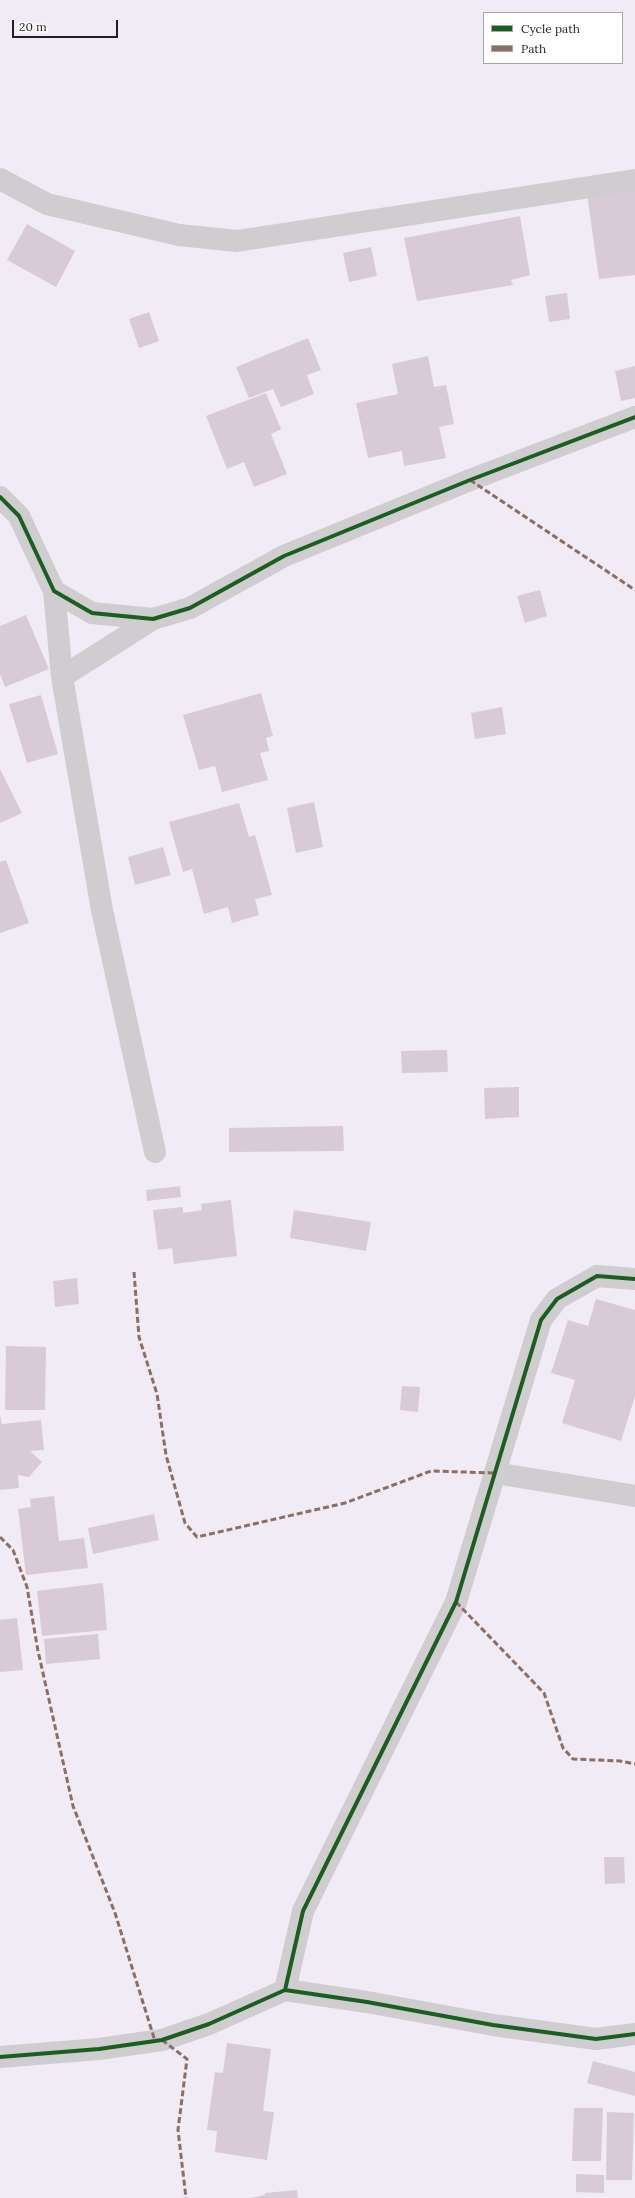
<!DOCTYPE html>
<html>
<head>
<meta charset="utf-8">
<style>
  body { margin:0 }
  #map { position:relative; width:635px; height:2198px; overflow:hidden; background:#f0ebf4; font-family:Lora,serif }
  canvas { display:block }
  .legend { position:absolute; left:483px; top:12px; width:140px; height:52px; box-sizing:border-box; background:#fff; border:1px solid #a6a5a7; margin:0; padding:5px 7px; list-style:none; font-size:12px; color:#211d23 }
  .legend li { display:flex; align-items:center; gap:8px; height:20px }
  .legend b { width:20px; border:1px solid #a6a5a7 }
  .scale { position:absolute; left:12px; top:20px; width:106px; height:18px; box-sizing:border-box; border:2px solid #211d23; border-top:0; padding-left:5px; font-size:12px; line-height:14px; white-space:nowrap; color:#211d23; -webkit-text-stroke:3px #fff; paint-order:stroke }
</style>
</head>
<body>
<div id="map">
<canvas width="635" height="2198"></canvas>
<ul class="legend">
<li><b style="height:5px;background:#1b5e20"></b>Cycle path</li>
<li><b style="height:5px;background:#8d6e63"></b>Path</li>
</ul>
<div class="scale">20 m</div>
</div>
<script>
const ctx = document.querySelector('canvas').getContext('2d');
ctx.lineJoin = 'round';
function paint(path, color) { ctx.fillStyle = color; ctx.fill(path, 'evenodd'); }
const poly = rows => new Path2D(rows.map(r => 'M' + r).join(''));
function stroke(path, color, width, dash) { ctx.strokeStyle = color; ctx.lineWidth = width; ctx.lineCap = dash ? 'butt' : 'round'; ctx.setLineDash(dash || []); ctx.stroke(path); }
paint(poly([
  [635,187,635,275,599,279,587,194],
  [520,216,530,275,511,280,513,285,417,301,404,238],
  [27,224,75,251,56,287,7,260],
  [371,247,377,276,349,282,343,253],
  [567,293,570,319,549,322,545,296],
  [149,312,159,341,139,348,129,319],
  [308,338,321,370,307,375,314,394,281,407,273,389,249,398,236,367],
  [428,356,434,387,446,385,454,424,439,427,446,458,404,466,402,451,368,458,356,403,398,394,392,364],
  [635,366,635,398,621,401,615,371],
  [266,393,281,429,271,434,287,474,254,487,244,462,227,469,206,416],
  [540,590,547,616,525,623,517,596],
  [26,615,49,669,5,687,0,674,0,626],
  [261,693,273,736,266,738,269,751,260,753,268,780,222,792,215,766,199,770,183,715],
  [41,695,58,754,27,763,9,704],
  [502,707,506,734,475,739,471,713],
  [0,769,22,813,0,823],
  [314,802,323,847,296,853,287,808],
  [239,803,249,837,255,835,272,895,255,899,259,915,232,923,228,907,204,914,192,869,183,872,169,822],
  [163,847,171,875,135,885,128,857],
  [6,860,29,923,0,933,0,862],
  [447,1050,448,1072,402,1073,401,1051],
  [519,1087,519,1117,485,1119,484,1088],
  [343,1126,344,1151,229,1152,229,1128],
  [180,1186,181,1197,147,1201,146,1190],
  [231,1200,237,1256,174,1264,172,1248,158,1250,153,1210,183,1207,183,1213,202,1210,201,1204],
  [294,1210,371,1222,366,1251,290,1238],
  [77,1278,79,1304,55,1307,53,1281],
  [596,1299,635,1310,635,1396,621,1441,562,1423,575,1380,551,1373,568,1320,588,1326],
  [6,1346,46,1347,45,1410,5,1410],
  [402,1386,420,1387,418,1412,400,1410],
  [0,1415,2,1424,41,1420,44,1450,30,1451,42,1462,29,1477,18,1475,19,1488,0,1490],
  [54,1496,59,1541,84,1538,88,1568,26,1575,18,1509,31,1507,30,1499],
  [154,1514,159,1540,93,1554,88,1528],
  [103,1583,107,1630,42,1636,37,1591],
  [17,1618,23,1670,0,1672,0,1620],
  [98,1634,100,1659,46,1664,44,1639],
  [604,1857,624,1857,625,1883,605,1884],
  [227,2043,271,2049,263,2111,274,2112,267,2160,215,2152,217,2131,207,2130,215,2072,223,2073],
  [593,2061,635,2072,635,2096,587,2083],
  [574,2108,603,2108,601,2161,572,2161],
  [607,2112,634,2113,632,2180,606,2180],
  [576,2174,604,2175,604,2193,576,2192],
  [297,2190,298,2198,250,2198,265,2195,265,2193]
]), '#d9cbd6');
stroke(poly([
  [0,179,47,204,179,235,237,241,635,180],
  [0,497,19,516,54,591,92,613,153,619,190,608,284,556,470,480,635,417],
  [54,591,62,677,102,910,155,1152],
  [62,677,153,619],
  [495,1473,635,1496],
  [285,1990,303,1911,456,1602,541,1320,557,1299,597,1276,635,1279],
  [0,2057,99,2049,162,2040,209,2024,285,1990,367,2002,493,2025,596,2039,635,2034]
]), '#cfcdcf', 22);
stroke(poly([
  [470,480,635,590],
  [134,1272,139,1337,157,1394,166,1455,185,1523,197,1537,345,1503,431,1471,495,1473],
  [0,1537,13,1550,27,1587,38,1651,73,1806,115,1913,155,2041],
  [456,1602,544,1693,563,1748,573,1759,620,1761,635,1764],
  [162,2040,187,2059,178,2130,186,2198]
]), '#8d6e63', 3, [6, 3]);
stroke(poly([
  [0,497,19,516,54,591,92,613,153,619,190,608,284,556,470,480,635,417],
  [285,1990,303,1911,456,1602,541,1320,557,1299,597,1276,635,1279],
  [0,2057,99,2049,162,2040,209,2024,285,1990,367,2002,493,2025,596,2039,635,2034]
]), '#1b5e20', 4);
</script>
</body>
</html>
